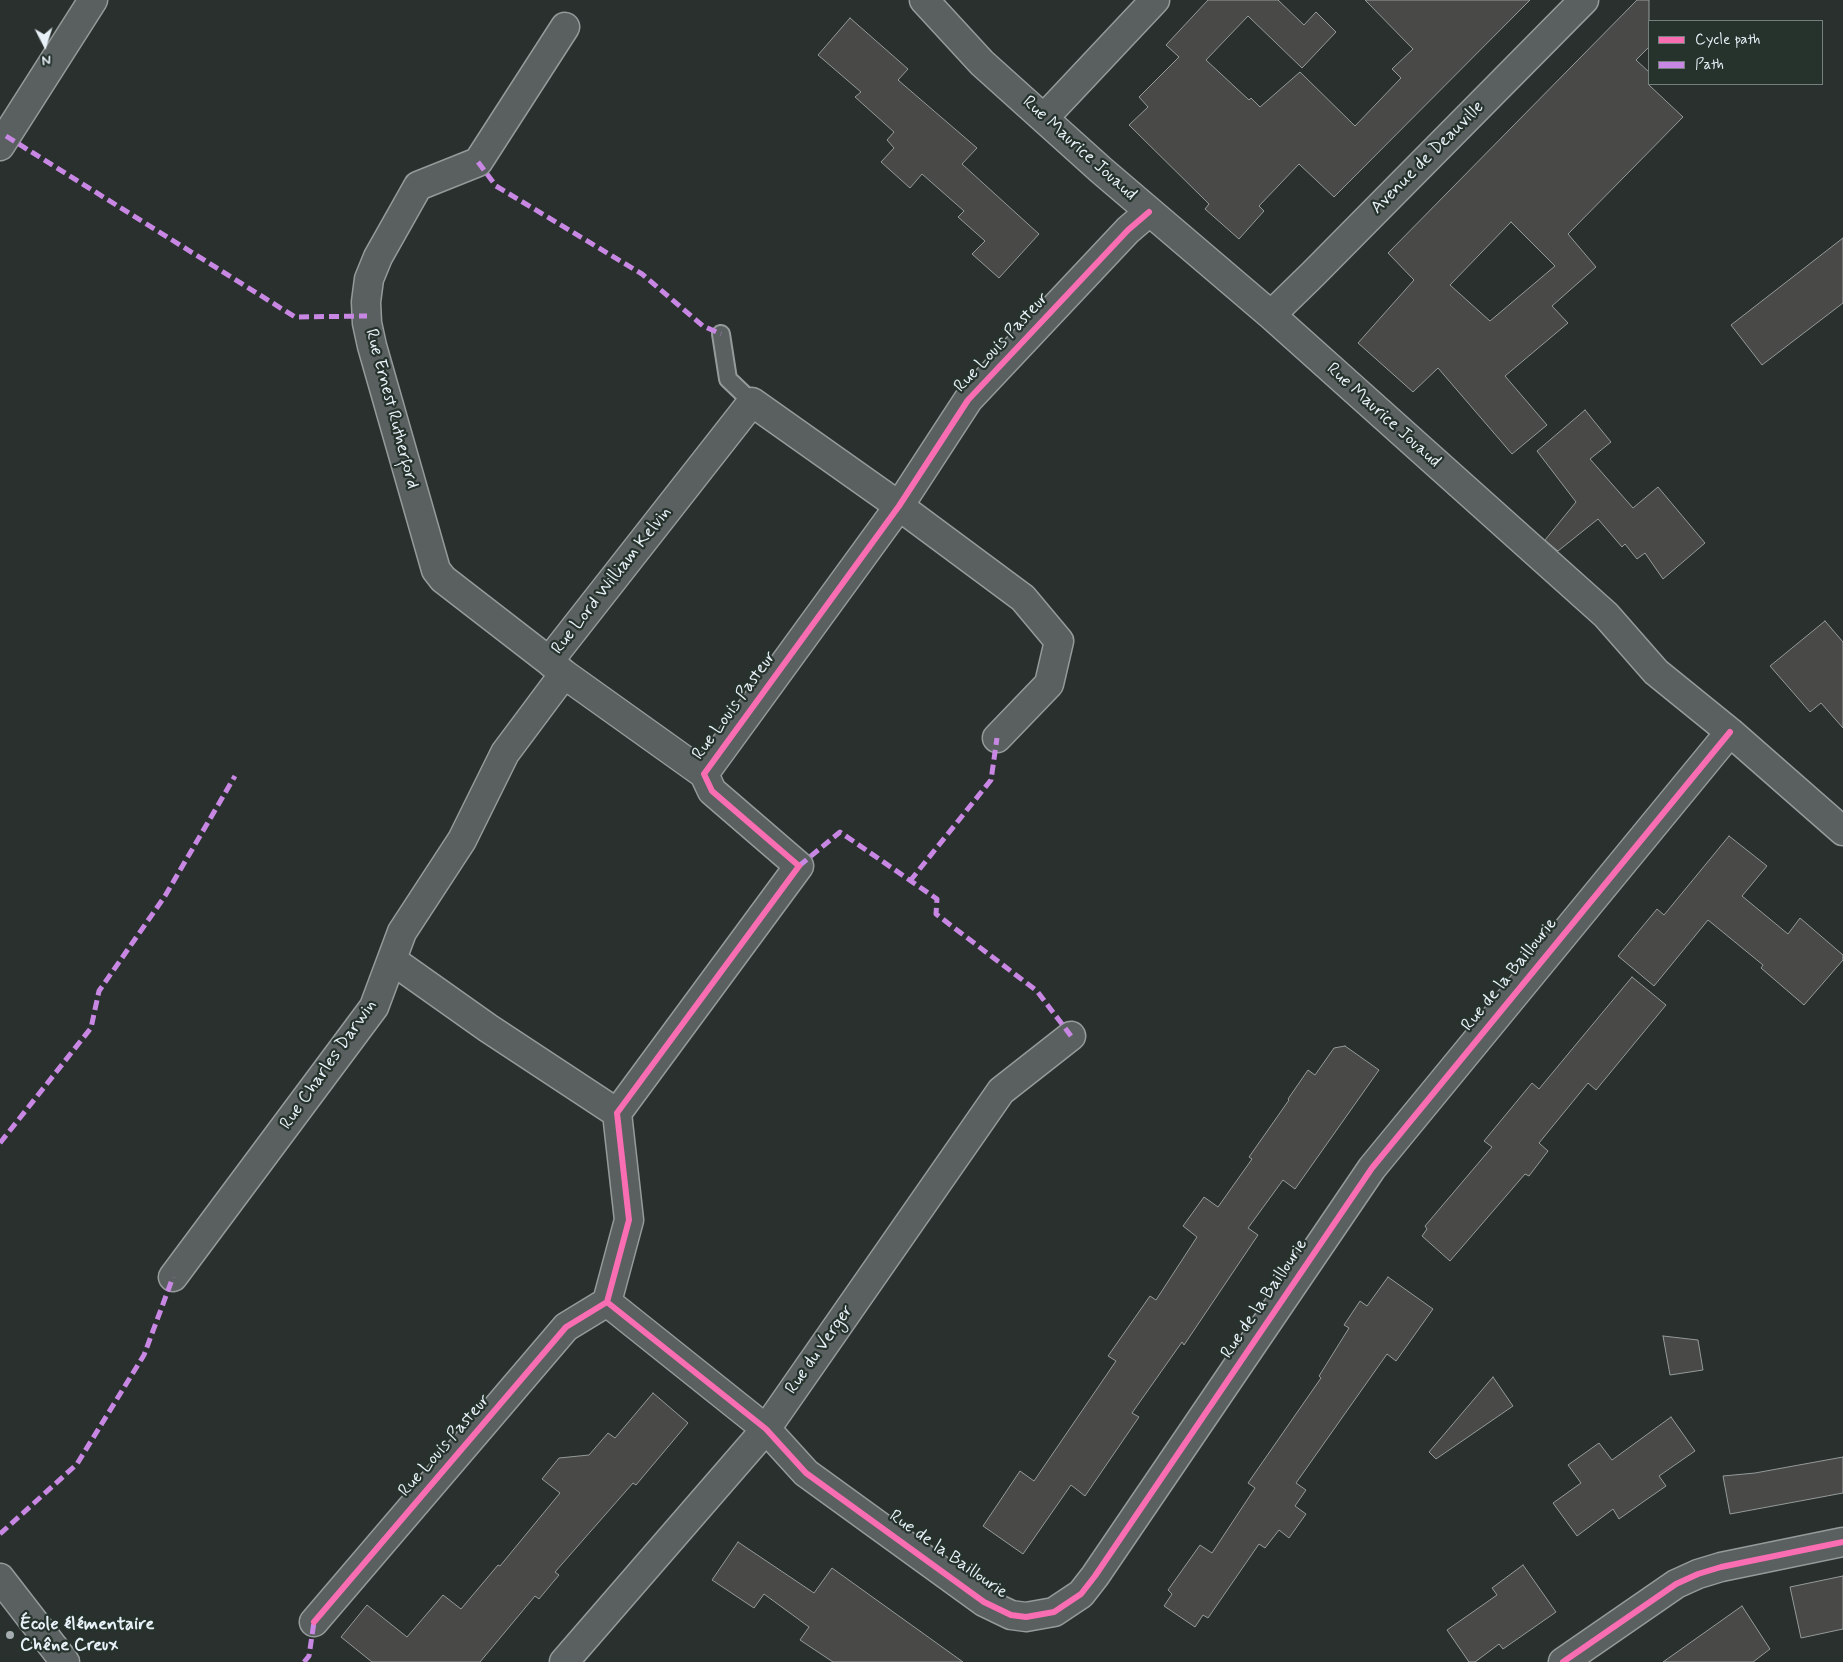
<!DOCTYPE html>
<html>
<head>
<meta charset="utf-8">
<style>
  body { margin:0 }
  #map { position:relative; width:1843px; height:1662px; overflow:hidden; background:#29302d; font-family:Mynerve,sans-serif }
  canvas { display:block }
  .legend { position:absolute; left:1648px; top:20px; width:175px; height:65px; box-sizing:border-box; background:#26332d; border:1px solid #747f7e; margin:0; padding:6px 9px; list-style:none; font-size:15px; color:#e8f1f8 }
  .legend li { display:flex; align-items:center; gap:10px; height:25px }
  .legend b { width:25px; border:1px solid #747f7e }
  .north { position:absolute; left:20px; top:20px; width:50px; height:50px; -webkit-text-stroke:4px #26332d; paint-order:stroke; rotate:175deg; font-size:14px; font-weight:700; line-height:20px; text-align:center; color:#e8f1f8 }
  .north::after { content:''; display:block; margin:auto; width:18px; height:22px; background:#e8f1f8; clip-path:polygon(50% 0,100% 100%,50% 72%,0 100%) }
</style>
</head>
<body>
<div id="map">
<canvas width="1843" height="1662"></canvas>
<ul class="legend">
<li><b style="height:6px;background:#f96db3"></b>Cycle path</li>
<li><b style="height:6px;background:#c787e3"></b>Path</li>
</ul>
<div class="north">N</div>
</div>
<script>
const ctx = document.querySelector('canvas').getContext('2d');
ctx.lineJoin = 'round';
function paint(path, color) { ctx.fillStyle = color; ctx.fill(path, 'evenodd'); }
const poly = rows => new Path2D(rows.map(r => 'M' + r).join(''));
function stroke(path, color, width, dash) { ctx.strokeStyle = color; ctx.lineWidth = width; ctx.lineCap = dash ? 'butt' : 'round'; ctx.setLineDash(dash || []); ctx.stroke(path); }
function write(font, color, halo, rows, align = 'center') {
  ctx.font = font + ' Mynerve,sans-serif'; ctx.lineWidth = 4.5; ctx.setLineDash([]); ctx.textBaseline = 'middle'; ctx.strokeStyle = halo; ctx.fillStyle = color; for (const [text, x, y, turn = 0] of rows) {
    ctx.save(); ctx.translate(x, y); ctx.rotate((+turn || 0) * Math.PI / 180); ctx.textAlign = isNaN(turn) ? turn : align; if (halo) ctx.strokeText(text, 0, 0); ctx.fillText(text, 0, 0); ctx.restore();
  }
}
const building = poly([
  [1208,0,1278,0,1304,25,1316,12,1336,32,1302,68,1248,16,1206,60,1249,100,1251,98,1260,107,1300,72,1355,126,1401,78,1392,69,1413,49,1365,0,1530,0,1334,197,1299,164,1259,206,1264,211,1239,239,1205,209,1209,204,1129,125,1148,107,1139,97,1179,57,1166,45,1208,0],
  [1637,0,1649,0,1649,47,1636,60,1649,72,1649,85,1683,117,1568,234,1596,267,1552,306,1568,323,1505,376,1547,425,1512,454,1438,368,1413,392,1358,343,1414,280,1388,253,1637,0],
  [1511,222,1555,266,1490,321,1450,285,1511,222],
  [850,18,908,69,898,80,977,148,962,164,1039,234,999,278,972,254,985,241,958,217,964,211,922,174,910,188,881,162,894,148,887,140,894,132,855,97,861,92,818,55,850,18],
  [1843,238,1843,303,1762,365,1731,325,1843,238],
  [1585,410,1611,442,1590,459,1633,508,1658,487,1705,543,1663,579,1645,553,1637,559,1625,544,1622,547,1598,519,1558,551,1545,540,1576,502,1537,451,1585,410],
  [1825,621,1843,642,1843,728,1821,703,1810,712,1770,666,1825,621],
  [1729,836,1767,866,1742,896,1788,934,1800,918,1843,955,1843,960,1804,1005,1761,968,1763,965,1708,920,1654,986,1618,956,1657,909,1664,915,1729,836],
  [1632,977,1666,1005,1596,1090,1588,1083,1539,1143,1548,1151,1529,1176,1525,1174,1450,1261,1422,1236,1427,1229,1425,1226,1492,1147,1484,1141,1532,1083,1539,1089,1632,977],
  [1345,1046,1379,1070,1295,1189,1283,1180,1248,1228,1258,1235,1184,1345,1182,1342,1132,1413,1139,1417,1085,1496,1071,1485,1023,1554,983,1526,1020,1471,1034,1481,1116,1361,1108,1356,1150,1296,1156,1300,1197,1237,1183,1226,1204,1197,1218,1207,1252,1159,1249,1157,1289,1100,1288,1099,1308,1070,1315,1075,1334,1048,1345,1046],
  [1388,1277,1433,1309,1396,1361,1387,1354,1296,1483,1306,1490,1295,1506,1306,1514,1289,1538,1279,1530,1265,1548,1259,1544,1208,1618,1203,1615,1195,1627,1164,1606,1172,1594,1168,1590,1200,1545,1212,1553,1255,1488,1248,1483,1321,1378,1319,1376,1349,1328,1344,1325,1360,1301,1367,1306,1388,1277],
  [1663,1336,1698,1340,1703,1370,1670,1375,1663,1336],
  [1493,1377,1513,1406,1436,1459,1429,1452,1493,1377],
  [653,1393,688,1423,636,1485,633,1483,555,1572,559,1575,539,1599,535,1596,480,1662,372,1662,341,1637,367,1605,407,1637,443,1595,461,1609,498,1565,500,1566,560,1493,542,1479,559,1458,589,1455,608,1433,615,1438,653,1393],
  [1671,1417,1695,1451,1659,1476,1666,1486,1643,1502,1619,1519,1613,1509,1577,1536,1553,1503,1581,1483,1568,1465,1599,1443,1612,1460,1671,1417],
  [1843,1457,1843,1493,1730,1514,1723,1476,1755,1473,1843,1457],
  [738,1542,814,1593,832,1568,963,1662,833,1662,800,1640,809,1627,764,1594,754,1608,712,1580,738,1542],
  [1523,1565,1556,1612,1503,1649,1499,1644,1475,1662,1469,1662,1447,1630,1497,1595,1492,1588,1523,1565],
  [1843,1576,1843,1629,1801,1638,1790,1587,1843,1576],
  [1742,1606,1770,1649,1753,1662,1663,1662,1742,1606]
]);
paint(building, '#494a47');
stroke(building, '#959a9a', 1);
const lane = poly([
  [721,334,728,379,752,402]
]);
const street = poly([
  [924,0,982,63,1101,170,1271,315,1606,615,1656,672,1730,732,1843,831],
  [1044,118,1155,0],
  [1271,315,1313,274,1584,0],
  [549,661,443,579,436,570,372,346,367,323,366,302,369,279,378,257,418,186,478,162,565,27],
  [564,674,704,774],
  [392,960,488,1028,617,1113],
  [173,1277,374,1007,402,932,462,840,505,753,564,674,549,661,752,402,899,506,1023,598,1059,641,1049,684,997,738],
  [607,1302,766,1429,806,1473,984,1602,1011,1615,1026,1617,1054,1612,1081,1594,1095,1576,1372,1168,1730,732],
  [0,1578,65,1662],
  [314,1622,566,1327,607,1302,629,1220,617,1113,799,866,712,791,704,774,899,506,968,400,1128,230,1149,212],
  [564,1662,766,1429,1001,1091,1071,1036],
  [1563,1662,1676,1584,1698,1574,1721,1567,1843,1542]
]);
const secondary = poly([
  [0,146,93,0]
]);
stroke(lane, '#959a9a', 20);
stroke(street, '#959a9a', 31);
stroke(secondary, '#959a9a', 31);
stroke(lane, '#5a6060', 16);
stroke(street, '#5a6060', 28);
stroke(secondary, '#5a6060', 28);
stroke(poly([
  [6,136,295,317,367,316],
  [478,162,496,186,642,274,703,326,721,334],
  [799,866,840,832,937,899,936,914,1037,991,1071,1036],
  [910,881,991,780,997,738],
  [0,1143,91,1028,99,991,165,896,235,776],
  [0,1534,77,1464,144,1355,173,1277],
  [304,1662,309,1656,314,1622]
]), '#c787e3', 5, [10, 5]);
stroke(poly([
  [607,1302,766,1429,806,1473,984,1602,1011,1615,1026,1617,1054,1612,1081,1594,1095,1576,1372,1168,1730,732],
  [314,1622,566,1327,607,1302,629,1220,617,1113,799,866,712,791,704,774,899,506,968,400,1128,230,1149,212],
  [1563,1662,1676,1584,1698,1574,1721,1567,1843,1542]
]), '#f96db3', 6);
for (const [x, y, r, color] of [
  [10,1635,5,"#a5adb1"]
]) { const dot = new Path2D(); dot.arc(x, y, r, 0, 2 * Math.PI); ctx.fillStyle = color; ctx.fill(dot); stroke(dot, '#26332d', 2); }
write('18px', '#e8f1f8', '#26332d', [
  ["Rue Maurice Jouaud",1079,149,42],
  ["Avenue de Deauville",1428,158,-45],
  ["Rue Louis Pasteur",1002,343,-47],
  ["Rue Ernest Rutherford",391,409,75],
  ["Rue Maurice Jouaud",1383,416,42],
  ["Rue Lord William Kelvin",612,581,-52],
  ["Rue Louis Pasteur",735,706,-54],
  ["Rue de la Baillourie",1510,975,-51],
  ["Rue Charles Darwin",329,1065,-55],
  ["Rue de la Baillourie",1265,1299,-56],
  ["Rue du Verger",820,1350,-55],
  ["Rue Louis Pasteur",445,1446,-49],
  ["Rue de la Baillourie",948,1555,35]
]);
write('bold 18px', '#e8f1f8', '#26332d', [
  ["École élémentaire",20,1625],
  ["Chêne Creux",20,1646]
], 'left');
</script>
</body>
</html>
